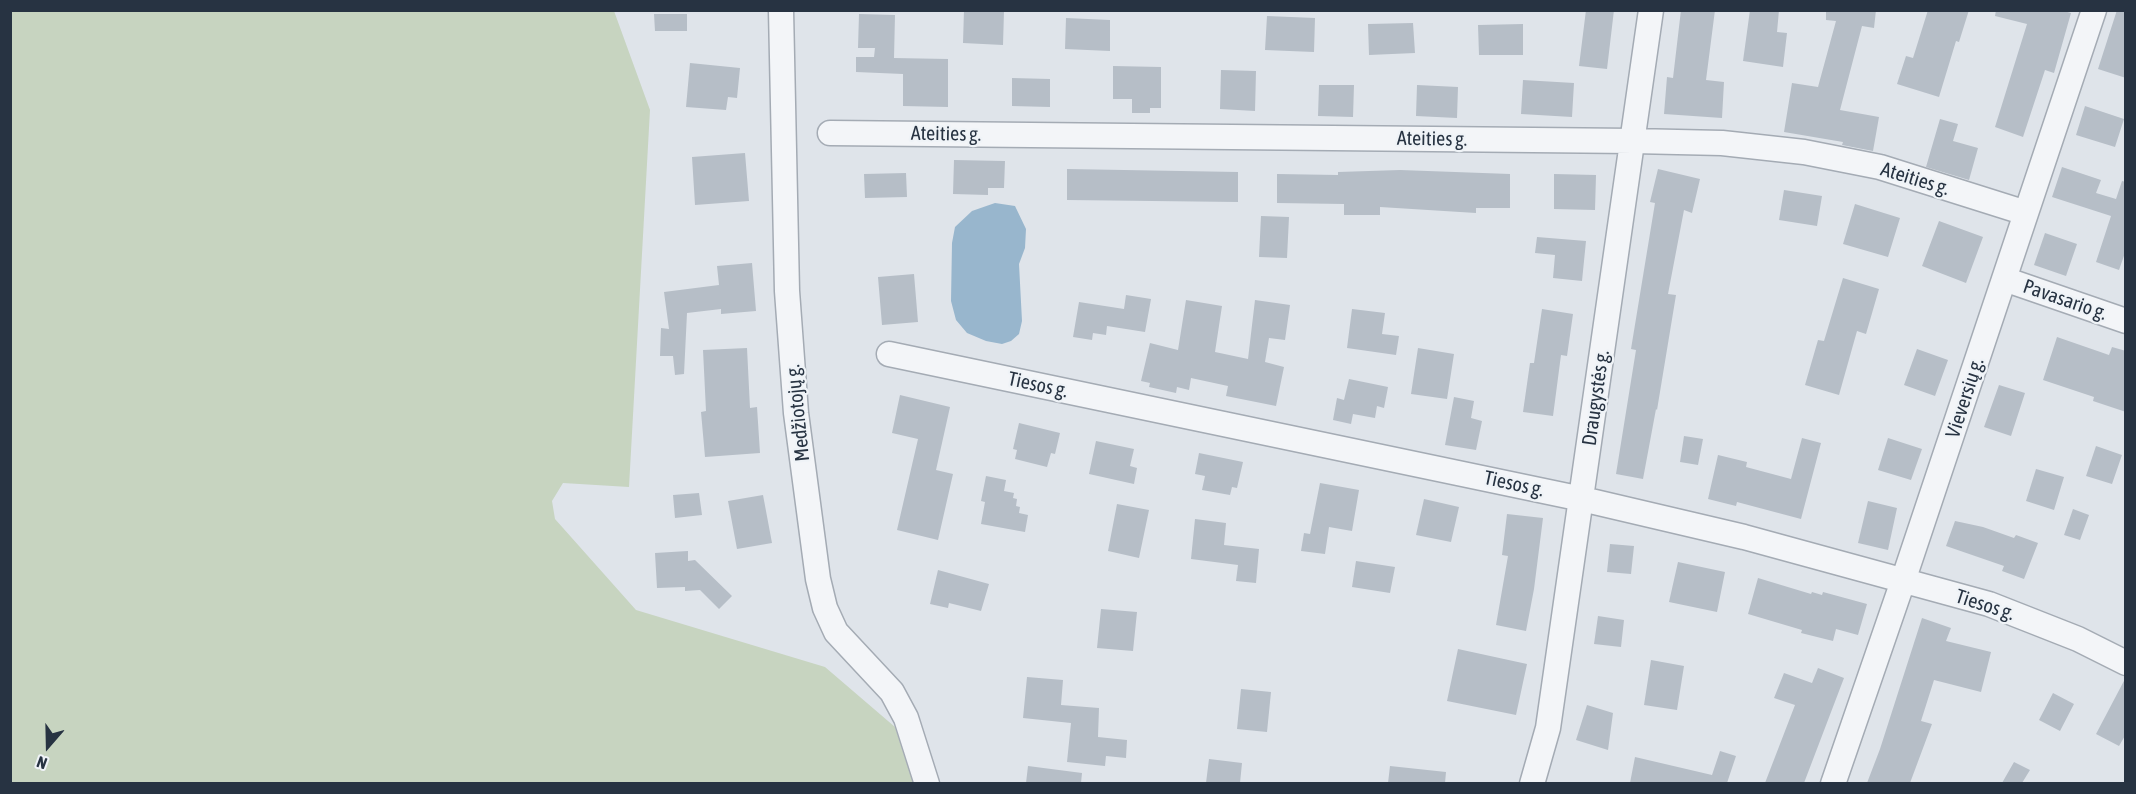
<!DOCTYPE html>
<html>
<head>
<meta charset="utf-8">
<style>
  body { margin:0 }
  #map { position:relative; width:2136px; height:794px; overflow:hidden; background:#dfe4ea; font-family:"Asap Condensed",sans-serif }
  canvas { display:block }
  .frame { position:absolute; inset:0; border:12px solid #273342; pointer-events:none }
  .north { position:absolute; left:18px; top:716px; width:60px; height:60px; -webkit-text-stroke:4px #eff3f7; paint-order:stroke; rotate:200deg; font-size:16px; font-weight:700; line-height:24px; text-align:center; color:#273342 }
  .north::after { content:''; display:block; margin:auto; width:21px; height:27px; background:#273342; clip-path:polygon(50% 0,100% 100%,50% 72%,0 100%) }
</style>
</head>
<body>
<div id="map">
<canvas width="2136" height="794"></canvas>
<div class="frame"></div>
<div class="north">N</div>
</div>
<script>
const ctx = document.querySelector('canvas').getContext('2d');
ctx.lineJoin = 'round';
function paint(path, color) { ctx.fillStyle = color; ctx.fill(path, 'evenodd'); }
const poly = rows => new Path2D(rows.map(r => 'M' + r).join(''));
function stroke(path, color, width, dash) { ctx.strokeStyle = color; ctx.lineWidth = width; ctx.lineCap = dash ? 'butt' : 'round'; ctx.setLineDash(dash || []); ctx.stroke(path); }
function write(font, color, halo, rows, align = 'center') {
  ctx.font = font + ' "Asap Condensed",sans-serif'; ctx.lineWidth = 4.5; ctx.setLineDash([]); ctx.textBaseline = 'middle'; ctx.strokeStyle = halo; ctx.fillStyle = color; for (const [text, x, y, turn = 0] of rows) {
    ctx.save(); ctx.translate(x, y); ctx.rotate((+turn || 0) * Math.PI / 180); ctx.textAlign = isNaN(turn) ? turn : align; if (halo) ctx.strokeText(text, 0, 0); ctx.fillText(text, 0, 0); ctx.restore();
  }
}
paint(poly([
  [10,11,614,11,650,110,629,487,563,483,552,501,555,519,636,610,825,667,895,727,913,783,11,783]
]), '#c7d4c0');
paint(poly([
  [995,203,1015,206,1026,229,1025,248,1019,264,1022,321,1019,334,1011,341,1002,344,986,341,967,333,956,320,951,301,952,243,955,227,972,211]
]), '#98b6cd');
paint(poly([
  [964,10,1004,11,1003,45,963,43],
  [1586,10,1614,10,1607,69,1579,66],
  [1681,10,1715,10,1706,80,1724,82,1722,118,1664,114,1667,77,1673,78],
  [1750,10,1779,10,1777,32,1787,33,1783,67,1743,61],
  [1826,10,1876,10,1874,28,1862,26,1840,110,1879,117,1873,151,1842,145,1843,142,1784,132,1792,83,1818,87,1836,21,1826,20],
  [1928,10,1969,10,1959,42,1956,41,1939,97,1897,84,1906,56,1913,58],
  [1996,10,2060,10,2071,13,2054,73,2045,70,2023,137,1995,127,2027,24,1995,16],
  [2117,10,2126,10,2126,78,2098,69],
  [654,14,687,14,687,31,655,31],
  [859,14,895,15,894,58,948,59,948,107,903,106,903,74,856,72,856,57,874,57,875,48,858,48],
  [1267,16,1315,18,1314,52,1265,50],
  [1066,18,1110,20,1110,51,1065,49],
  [1413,23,1415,53,1369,55,1368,24],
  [1523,24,1523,55,1479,55,1478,25],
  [690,63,740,68,737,98,728,97,726,110,686,107],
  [1113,66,1161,67,1161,108,1150,108,1150,113,1132,113,1132,99,1113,99],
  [1221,70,1256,71,1255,111,1220,109],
  [1012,78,1050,79,1050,107,1012,106],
  [1523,80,1574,83,1572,117,1521,114],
  [1319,85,1354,85,1353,117,1318,116],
  [1417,85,1458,87,1457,118,1416,116],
  [2085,106,2124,119,2115,147,2076,135],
  [1940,119,1958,124,1953,141,1978,148,1969,180,1926,167],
  [745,153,749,201,695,205,692,157],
  [954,160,1005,161,1004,188,988,188,988,195,953,194],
  [2062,167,2101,180,2096,193,2116,199,2122,181,2126,182,2126,250,2119,270,2096,262,2111,216,2052,197],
  [1067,169,1238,172,1238,202,1067,200],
  [1658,169,1700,179,1692,213,1684,210,1668,294,1676,295,1657,410,1656,409,1643,479,1616,474,1636,350,1631,349,1655,203,1650,202],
  [1400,170,1510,174,1510,208,1476,208,1476,213,1380,207,1380,215,1344,215,1344,204,1277,203,1277,174,1338,175,1338,172],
  [906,173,907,197,865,198,864,174],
  [1554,174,1596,175,1595,210,1554,209],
  [1784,190,1822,196,1817,226,1779,220],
  [1855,204,1900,218,1888,257,1843,244],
  [1261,216,1289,217,1287,258,1259,257],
  [1939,221,1983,237,1966,283,1922,266],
  [2045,233,2077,244,2066,276,2034,265],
  [1537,237,1586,241,1582,281,1553,278,1555,255,1535,253],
  [752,263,756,311,721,314,721,309,687,313,684,374,675,375,673,356,660,356,661,328,669,329,664,292,719,285,717,266],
  [914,274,918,322,882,325,878,277],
  [1843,278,1879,289,1866,334,1857,331,1839,395,1805,385,1818,340,1824,341],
  [1126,295,1151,299,1145,332,1107,326,1106,335,1093,333,1092,340,1073,337,1079,302,1124,309],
  [1186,300,1222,306,1215,352,1248,359,1255,300,1290,305,1285,340,1269,338,1265,362,1284,367,1276,406,1226,396,1228,386,1191,378,1189,390,1177,387,1176,393,1149,387,1150,383,1141,381,1150,343,1178,350],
  [1352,309,1385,313,1382,334,1399,336,1396,355,1347,348],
  [1542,309,1573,314,1567,356,1561,355,1553,416,1523,412,1530,363,1534,363],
  [2057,337,2109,355,2112,347,2126,351,2126,412,2093,401,2094,397,2043,380],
  [747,348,750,408,757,407,760,453,705,457,701,412,706,411,703,350],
  [1418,348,1454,354,1447,399,1411,394],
  [1917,349,1948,360,1935,396,1904,385],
  [1349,379,1388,387,1384,408,1377,406,1375,418,1353,414,1351,424,1333,420,1337,398,1344,400],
  [1999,385,2025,393,2011,436,1984,427],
  [900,395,950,407,936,470,953,474,938,540,897,530,918,439,892,433],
  [1454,397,1474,401,1471,418,1482,421,1476,450,1445,445],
  [1019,423,1060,433,1055,454,1051,453,1047,467,1015,459,1017,450,1013,449],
  [1684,436,1703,439,1698,465,1680,462],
  [1802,438,1821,443,1801,519,1737,502,1736,506,1708,499,1718,455,1747,462,1746,467,1791,479],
  [1888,438,1922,449,1911,480,1878,470],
  [1096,441,1134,449,1130,466,1137,468,1134,484,1089,474],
  [2096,446,2122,455,2112,484,2086,476],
  [1199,453,1243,462,1237,488,1232,487,1230,495,1202,490,1205,476,1195,474],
  [2036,469,2064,477,2054,510,2026,501],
  [986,476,1006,480,1004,491,1014,493,1013,498,1017,499,1016,506,1020,507,1019,513,1028,515,1025,532,981,524,985,502,981,501],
  [1320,483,1359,490,1352,531,1329,527,1325,554,1301,551,1304,533,1310,534],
  [699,493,702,515,675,518,673,495],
  [763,495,772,543,737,549,728,501],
  [1424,499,1459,507,1451,542,1416,535],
  [1868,501,1897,508,1888,550,1858,543],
  [1117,504,1149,510,1139,558,1108,551],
  [2073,509,2089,515,2080,540,2064,535],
  [1507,514,1543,518,1534,589,1526,631,1496,625,1508,556,1502,555],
  [1195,519,1226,523,1224,545,1259,549,1256,583,1236,581,1238,565,1191,559],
  [1955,521,1983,527,2014,538,2016,535,2038,543,2024,579,2002,571,2004,566,1946,546],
  [1610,544,1634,546,1631,574,1607,572],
  [688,551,688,561,695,560,732,596,719,609,700,590,685,591,685,587,657,588,655,553],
  [1356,561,1395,567,1390,593,1352,587],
  [1678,562,1725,572,1717,612,1669,602],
  [938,570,989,584,981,611,949,603,948,608,930,604],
  [1758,578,1811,594,1812,592,1822,595,1823,592,1867,604,1858,635,1836,629,1833,641,1801,633,1802,630,1748,614],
  [1101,609,1137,612,1133,651,1097,648],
  [1598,616,1624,620,1621,647,1594,644],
  [1922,618,1951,628,1946,641,1991,652,1981,692,1934,680,1921,721,1932,724,1910,783,1867,783,1880,749],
  [1458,649,1527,664,1516,715,1447,701],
  [1651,660,1684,666,1677,710,1644,705],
  [1818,668,1844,678,1804,783,1765,783,1795,705,1774,698,1784,673,1812,683],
  [1027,677,1063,680,1061,705,1099,708,1098,737,1127,740,1126,758,1106,756,1105,766,1067,762,1071,723,1023,718],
  [2126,677,2126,734,2119,746,2096,734],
  [1241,689,1271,692,1267,732,1237,729],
  [2053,693,2074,704,2060,731,2039,720],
  [1587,705,1613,713,1608,750,1576,740],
  [1720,751,1736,756,1727,783,1630,783,1635,757,1712,775],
  [1209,759,1242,763,1240,783,1206,783],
  [2014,762,2030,770,2022,783,2002,783],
  [1028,766,1082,773,1081,783,1026,783],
  [1390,766,1446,772,1445,783,1388,783]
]), '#b6bec7');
const street = poly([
  [781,10,787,291,796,413,818,579,825,608,836,632,892,692,906,718,927,784],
  [830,133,1633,141,1722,143,1804,152,1880,167,2026,213],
  [2004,279,2126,321],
  [889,354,1582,499,1744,537,1989,604,2078,639,2126,663],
  [1532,784,1548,728,1651,10],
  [1833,784,1903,581,2094,10]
]);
stroke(street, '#a4abb4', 27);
stroke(street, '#f3f5f8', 24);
write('20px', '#273342', '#eff3f7', [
  ["Ateities g.",946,134,1],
  ["Ateities g.",1432,139,1],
  ["Ateities g.",1915,179,17],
  ["Pavasario g.",2065,300,19],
  ["Tiesos g.",1038,385,12],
  ["Draugystės g.",1596,398,-82],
  ["Vieversių g.",1965,398,-72],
  ["Medžiotojų g.",798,413,-96],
  ["Tiesos g.",1514,484,12],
  ["Tiesos g.",1985,605,18]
]);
</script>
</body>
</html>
